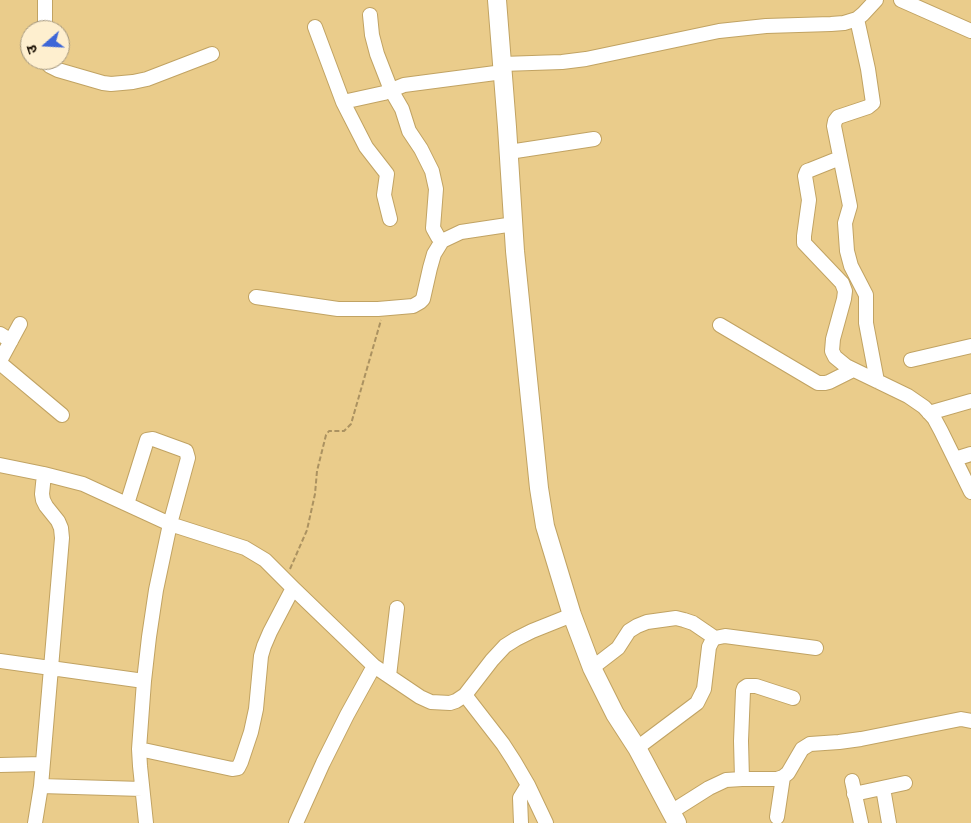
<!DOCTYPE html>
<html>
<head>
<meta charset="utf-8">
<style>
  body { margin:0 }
  #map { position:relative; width:971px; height:823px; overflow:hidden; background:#eacc8b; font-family:Barlow,"Noto Sans Devanagari",sans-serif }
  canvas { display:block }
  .north { position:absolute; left:20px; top:20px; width:50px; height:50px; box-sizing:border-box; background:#feefcf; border:1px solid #a2957c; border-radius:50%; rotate:251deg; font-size:14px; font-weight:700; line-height:20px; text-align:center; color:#180d00 }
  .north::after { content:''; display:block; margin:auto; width:18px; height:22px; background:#3d66d7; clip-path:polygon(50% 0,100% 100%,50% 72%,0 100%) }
</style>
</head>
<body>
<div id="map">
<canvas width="971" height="823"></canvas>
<div class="north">उ</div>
</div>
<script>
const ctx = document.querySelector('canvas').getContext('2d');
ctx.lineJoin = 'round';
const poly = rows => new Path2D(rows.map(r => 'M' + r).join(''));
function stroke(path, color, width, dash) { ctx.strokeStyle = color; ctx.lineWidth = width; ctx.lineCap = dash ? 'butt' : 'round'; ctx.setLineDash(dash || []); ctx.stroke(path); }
const minor = poly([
  [901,0,971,31],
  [370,15,372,35,377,54,391,90,402,109,409,131,421,149,432,171,436,189,433,228,438,237,442,241],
  [857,19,868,69,873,103,868,107,838,117,835,121,834,126,850,206,845,223,847,251,851,266,866,295,866,323,877,381],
  [315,27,343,102,366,147,387,174,384,195,390,219],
  [45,30,45,0],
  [44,60,50,66,58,70,103,83,111,84,133,82,147,79,212,54],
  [502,64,562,62,586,59,719,31,766,26,831,24,844,23,857,19,863,14,876,0],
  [343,102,384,93,404,85,503,72],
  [509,152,594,139],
  [840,158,810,170,807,171,805,176,809,200,804,236,804,243,842,283,845,291,844,299,833,339,832,351,835,357,846,366,908,396,924,407,934,418,941,431,971,492],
  [256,297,338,309,378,309,413,306,420,302,423,299,430,268,434,254,442,241,461,232,514,224],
  [720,325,818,383,825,383,829,382,853,370],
  [0,334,11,341],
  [911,360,971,346],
  [0,361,20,324],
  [0,363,62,415],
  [929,413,971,401],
  [955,459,971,454],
  [0,465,44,474,83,484,170,524,245,548,265,560,293,588,374,666,420,697,431,702,450,703,456,701,465,695,492,660,505,646,516,639,532,631,572,615],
  [127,504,147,440,153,439,186,451,188,458,170,524,156,590,149,637,144,681,139,749,140,766,146,823],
  [0,661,144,681],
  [592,668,618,648,629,631,637,626,647,622,676,618,684,620,693,623,715,638],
  [389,676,397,608],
  [465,695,503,744,514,761,528,785,546,823],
  [637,748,697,703,704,689,709,647,712,641,715,638,725,636,816,648],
  [139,749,232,769,238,768,241,762,251,732,256,709,261,656,264,646,270,632,293,588],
  [0,765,42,764],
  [742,779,741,741,743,691,744,688,747,686,756,686,793,698],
  [852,781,861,823],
  [41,786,142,789],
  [883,788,889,823],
  [854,794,905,783],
  [671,812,709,788,726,780,742,779,777,779,783,777,788,773,802,749,810,744,839,742,861,739,961,719,971,721],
  [777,817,783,777],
  [35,823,41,786,62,538,61,528,58,521,46,506,43,500,42,494,44,474],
  [296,823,323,763,347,715,374,666],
  [521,823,520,798,528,785]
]);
const major = poly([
  [497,0,507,127,515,251,539,488,545,526,572,615,592,668,615,714,637,748,677,823]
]);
stroke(minor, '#c1a363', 16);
stroke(major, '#c1a363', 20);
stroke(poly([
  [290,569,307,530,315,494,317,471,326,435,329,431,344,431,351,424,381,320]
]), '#ab9261', 2, [5, 2.5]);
stroke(minor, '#fff', 14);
stroke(major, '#fff', 18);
</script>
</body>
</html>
